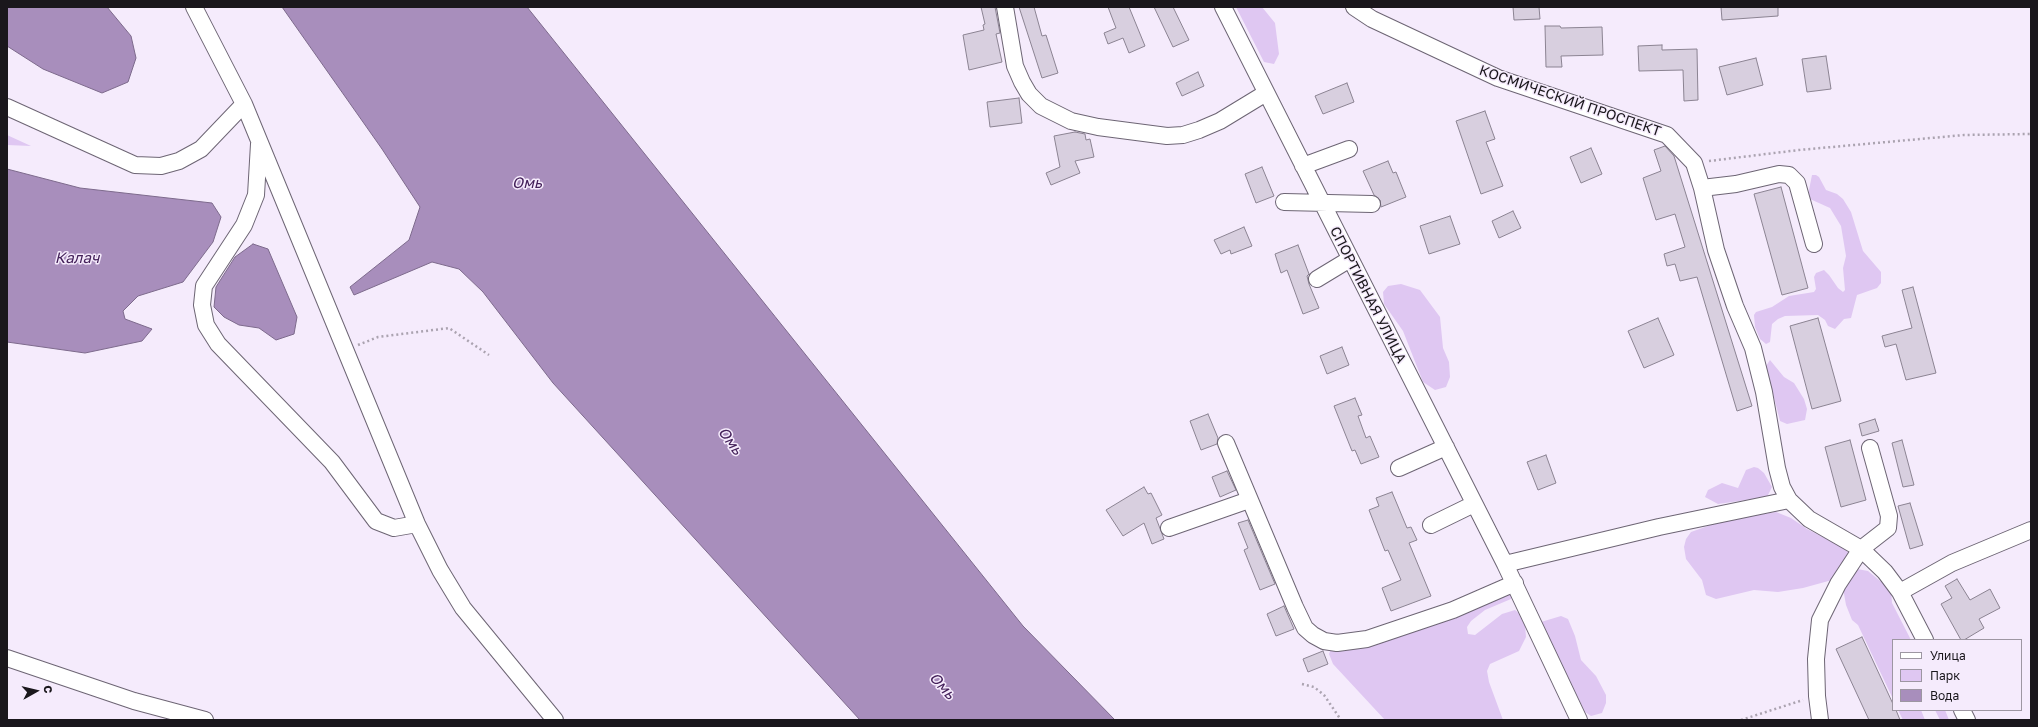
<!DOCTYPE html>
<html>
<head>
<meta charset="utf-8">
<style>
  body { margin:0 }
  #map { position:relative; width:2038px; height:727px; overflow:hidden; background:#f5ebfc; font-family:"Golos Text",sans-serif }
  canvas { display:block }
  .frame { position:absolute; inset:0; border:8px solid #1a171c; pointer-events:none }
  .legend { position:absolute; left:1892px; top:639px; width:130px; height:72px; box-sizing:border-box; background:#f5ebfc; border:1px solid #9d96a2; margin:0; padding:5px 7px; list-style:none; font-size:12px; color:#1a171c }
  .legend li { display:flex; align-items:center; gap:8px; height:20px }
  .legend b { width:20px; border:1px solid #9d96a2 }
  .north { position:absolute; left:16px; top:671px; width:40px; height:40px; -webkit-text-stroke:3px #f5ebfc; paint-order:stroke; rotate:82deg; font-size:11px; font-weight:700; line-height:16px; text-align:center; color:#1a171c }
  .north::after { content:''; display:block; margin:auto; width:14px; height:18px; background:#1a171c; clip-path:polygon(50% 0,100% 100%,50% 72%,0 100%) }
</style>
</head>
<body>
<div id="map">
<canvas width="2038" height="727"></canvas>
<div class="frame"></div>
<ul class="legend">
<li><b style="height:5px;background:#fff"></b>Улица</li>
<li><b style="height:11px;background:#dfc7f2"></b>Парк</li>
<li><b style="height:11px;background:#a88ebc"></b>Вода</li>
</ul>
<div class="north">С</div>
</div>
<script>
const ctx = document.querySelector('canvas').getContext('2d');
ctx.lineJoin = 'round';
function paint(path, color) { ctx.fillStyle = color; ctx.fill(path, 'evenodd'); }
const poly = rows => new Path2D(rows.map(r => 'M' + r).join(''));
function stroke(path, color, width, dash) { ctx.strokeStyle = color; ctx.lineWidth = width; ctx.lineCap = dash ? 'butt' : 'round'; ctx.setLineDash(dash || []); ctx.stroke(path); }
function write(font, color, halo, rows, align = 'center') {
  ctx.font = font + ' "Golos Text",sans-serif'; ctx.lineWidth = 3; ctx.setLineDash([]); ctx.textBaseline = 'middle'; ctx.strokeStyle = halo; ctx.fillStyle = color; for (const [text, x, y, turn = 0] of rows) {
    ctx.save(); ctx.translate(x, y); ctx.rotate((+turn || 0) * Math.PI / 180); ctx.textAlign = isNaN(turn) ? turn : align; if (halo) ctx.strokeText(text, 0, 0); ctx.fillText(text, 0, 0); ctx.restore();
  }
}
paint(poly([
  [1236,7,1262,7,1275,23,1279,54,1274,64,1264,62],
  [7,135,31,146,7,145],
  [1812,175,1816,175,1819,177,1826,190,1837,194,1843,199,1851,212,1863,251,1881,272,1881,283,1877,288,1857,295,1851,318,1844,319,1835,329,1828,326,1825,320,1818,315,1785,316,1778,319,1772,324,1770,342,1766,344,1760,339,1755,327,1754,315,1756,312,1772,307,1789,296,1814,292,1816,289,1814,277,1816,273,1824,270,1829,275,1838,288,1843,292,1845,290,1843,268,1846,256,1841,226,1830,208,1810,199,1808,195],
  [1401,284,1420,290,1440,317,1443,348,1449,362,1450,377,1446,387,1435,390,1423,382,1403,331,1384,304,1383,292,1388,286],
  [1770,360,1784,377,1794,383,1804,399,1807,409,1805,420,1787,424,1780,421,1766,366],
  [1754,467,1758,468,1764,473,1772,487,1767,497,1718,504,1705,497,1708,490,1722,483,1738,488,1746,470],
  [1776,512,1791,518,1807,529,1842,547,1848,552,1850,559,1832,580,1803,588,1778,592,1754,590,1716,599,1706,595,1702,580,1686,559,1684,547,1686,539,1691,532,1722,521],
  [1857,569,1868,571,1891,590,1892,603,1911,640,1893,640,1893,699,1858,625,1852,620,1846,605,1843,588,1851,574],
  [1509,592,1512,595,1511,599,1485,610,1471,621,1467,627,1468,634,1475,635,1502,614,1515,610,1521,615,1525,625,1526,637,1519,651,1490,664,1487,671,1489,682,1503,720,1385,720,1333,664,1329,654,1332,646],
  [1561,616,1568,619,1575,636,1581,660,1596,676,1606,695,1606,703,1602,713,1591,716,1585,712,1541,622],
  [1898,710,1921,710,1925,720,1903,720],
  [1935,710,1945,710,1949,720,1940,720]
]), '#dfc7f2');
const water = poly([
  [7,7,107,7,131,36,136,58,128,82,102,93,43,69,7,46,7,7],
  [282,7,527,7,1023,626,1115,720,860,720,553,383,483,292,459,269,432,262,354,295,350,287,409,240,420,207,382,149,282,7],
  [7,169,80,188,212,203,221,217,213,242,183,282,138,296,123,311,125,319,152,329,142,341,85,353,7,342,7,169],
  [253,244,268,249,297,317,294,334,276,340,259,328,239,325,224,317,214,307,216,287,235,257,253,244]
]);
paint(water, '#a88ebc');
stroke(water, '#7d6a8c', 1);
const building = poly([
  [981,7,995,7,1000,33,996,34,1002,62,969,70,963,35,984,30,983,25,985,24,981,7],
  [1019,7,1034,7,1042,36,1046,35,1058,73,1042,78,1019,7],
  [1108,7,1129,7,1145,46,1129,53,1123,38,1108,44,1104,33,1116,28,1108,7],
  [1154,7,1173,7,1189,40,1173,47,1154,7],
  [1513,7,1539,7,1540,19,1514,20,1513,7],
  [1721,7,1778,7,1778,16,1722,20,1721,7],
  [1545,26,1560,26,1561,28,1602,27,1603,55,1561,56,1562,67,1546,67,1545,26],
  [1662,45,1662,50,1697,49,1698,100,1684,101,1683,70,1639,71,1638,46,1662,45],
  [1826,56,1831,89,1807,92,1802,59,1826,56],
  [1756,58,1763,85,1727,95,1719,67,1756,58],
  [1198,72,1204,86,1182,96,1176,83,1198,72],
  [1347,83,1354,102,1323,114,1315,96,1347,83],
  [1019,98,1022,123,990,127,987,102,1019,98],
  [1485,111,1495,139,1486,142,1503,186,1481,194,1456,121,1485,111],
  [1075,132,1085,134,1086,140,1090,139,1094,157,1075,161,1080,173,1051,185,1046,173,1060,167,1054,136,1075,132],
  [1665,146,1674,156,1752,406,1737,411,1697,277,1680,281,1675,264,1667,266,1664,254,1685,247,1675,214,1656,220,1643,178,1661,171,1654,150,1665,146],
  [1591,148,1602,174,1581,183,1570,157,1591,148],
  [1388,161,1393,173,1396,172,1406,197,1381,207,1380,200,1374,195,1363,171,1388,161],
  [1262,167,1274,196,1256,203,1245,174,1262,167],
  [1781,187,1808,288,1782,295,1754,194,1781,187],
  [1513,211,1521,228,1499,238,1492,221,1513,211],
  [1450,216,1460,244,1429,254,1420,226,1450,216],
  [1244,227,1252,246,1231,254,1230,250,1221,254,1214,240,1244,227],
  [1298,245,1309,274,1307,276,1309,284,1319,308,1303,314,1287,270,1281,273,1275,254,1298,245],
  [1913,287,1936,373,1906,380,1896,344,1885,347,1882,336,1912,328,1902,290,1913,287],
  [1658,318,1674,355,1644,368,1628,331,1658,318],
  [1818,318,1841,401,1812,409,1790,326,1818,318],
  [1342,347,1349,365,1327,374,1320,356,1342,347],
  [1355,398,1362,415,1358,416,1366,438,1370,436,1379,457,1361,464,1355,450,1352,451,1334,406,1355,398],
  [1208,414,1218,438,1217,444,1201,450,1190,421,1208,414],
  [1875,419,1879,431,1862,436,1859,424,1875,419],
  [1850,440,1866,500,1841,507,1825,447,1850,440],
  [1902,440,1914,485,1903,487,1892,443,1902,440],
  [1546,455,1556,483,1538,490,1527,462,1546,455],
  [1227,471,1236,490,1220,497,1212,477,1227,471],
  [1144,487,1148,494,1151,493,1162,515,1156,518,1164,539,1152,544,1144,523,1123,536,1106,510,1144,487],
  [1392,492,1407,528,1411,527,1417,540,1409,543,1431,596,1391,611,1382,588,1401,580,1388,550,1385,551,1369,510,1379,506,1376,498,1392,492],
  [1910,503,1923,545,1910,549,1898,506,1910,503],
  [1248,520,1275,584,1260,590,1244,550,1248,548,1238,523,1248,520],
  [1957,579,1970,600,1990,589,2000,608,1979,619,1984,628,1964,640,1961,640,1941,604,1952,598,1945,586,1957,579],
  [1284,606,1294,629,1276,636,1267,614,1284,606],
  [1862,637,1893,704,1893,710,1896,710,1900,720,1869,720,1836,649,1862,637],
  [1323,651,1328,664,1308,672,1303,659,1323,651]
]);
paint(building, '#d8cfdf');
stroke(building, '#8b8392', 1);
const minor = poly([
  [194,7,244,104,417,524,440,570,463,608,555,720],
  [1005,7,1015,66,1022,82,1029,94,1041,106,1071,121,1098,127,1167,136,1183,135,1199,130,1220,121,1266,93],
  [1223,7,1505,564,1579,720],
  [1354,7,1372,19,1498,78,1667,135,1694,163,1702,188,1716,250,1735,306,1753,348,1764,392,1777,468,1782,487,1789,500,1809,519,1861,549,1885,572,1900,592,1925,640],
  [7,107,135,165,161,166,179,161,201,149,244,104],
  [259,144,256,195,244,225,204,286,202,305,206,325,218,344,332,462,376,521,394,528,417,524],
  [1303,166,1349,149],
  [1702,188,1736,184,1779,174,1789,175,1797,183,1814,244],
  [1284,202,1372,204],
  [1317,279,1350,259],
  [1226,443,1295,607,1305,628,1313,635,1324,641,1337,643,1367,639,1453,610,1515,583],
  [1399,468,1446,447],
  [1431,525,1474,504],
  [1169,528,1249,500],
  [1505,564,1659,527,1789,500],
  [1900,592,1952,563,2031,530],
  [7,658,134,701,205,720],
  [1962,710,1967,720],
  [1820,720,1817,696,1816,659,1820,620,1838,584,1861,549,1888,528,1889,516,1870,448]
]);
stroke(minor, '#6d6574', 18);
stroke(poly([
  [1709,161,1799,150,1964,135,2031,134],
  [358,345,378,337,449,328,489,355],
  [1302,684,1314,687,1324,695,1341,720],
  [1741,720,1803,700]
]), '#aba3b0', 2.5, [2, 3]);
stroke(minor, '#fff', 16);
write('14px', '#1a171c', '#f5ebfc', [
  ["КОСМИЧЕСКИЙ ПРОСПЕКТ",1570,101,19],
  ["СПОРТИВНАЯ УЛИЦА",1368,295,63]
]);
write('italic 15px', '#432059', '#f5ebfc', [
  ["Омь",527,183],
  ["Калач",77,258],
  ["Омь",730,441,54],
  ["Омь",942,686,48]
]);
</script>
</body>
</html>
